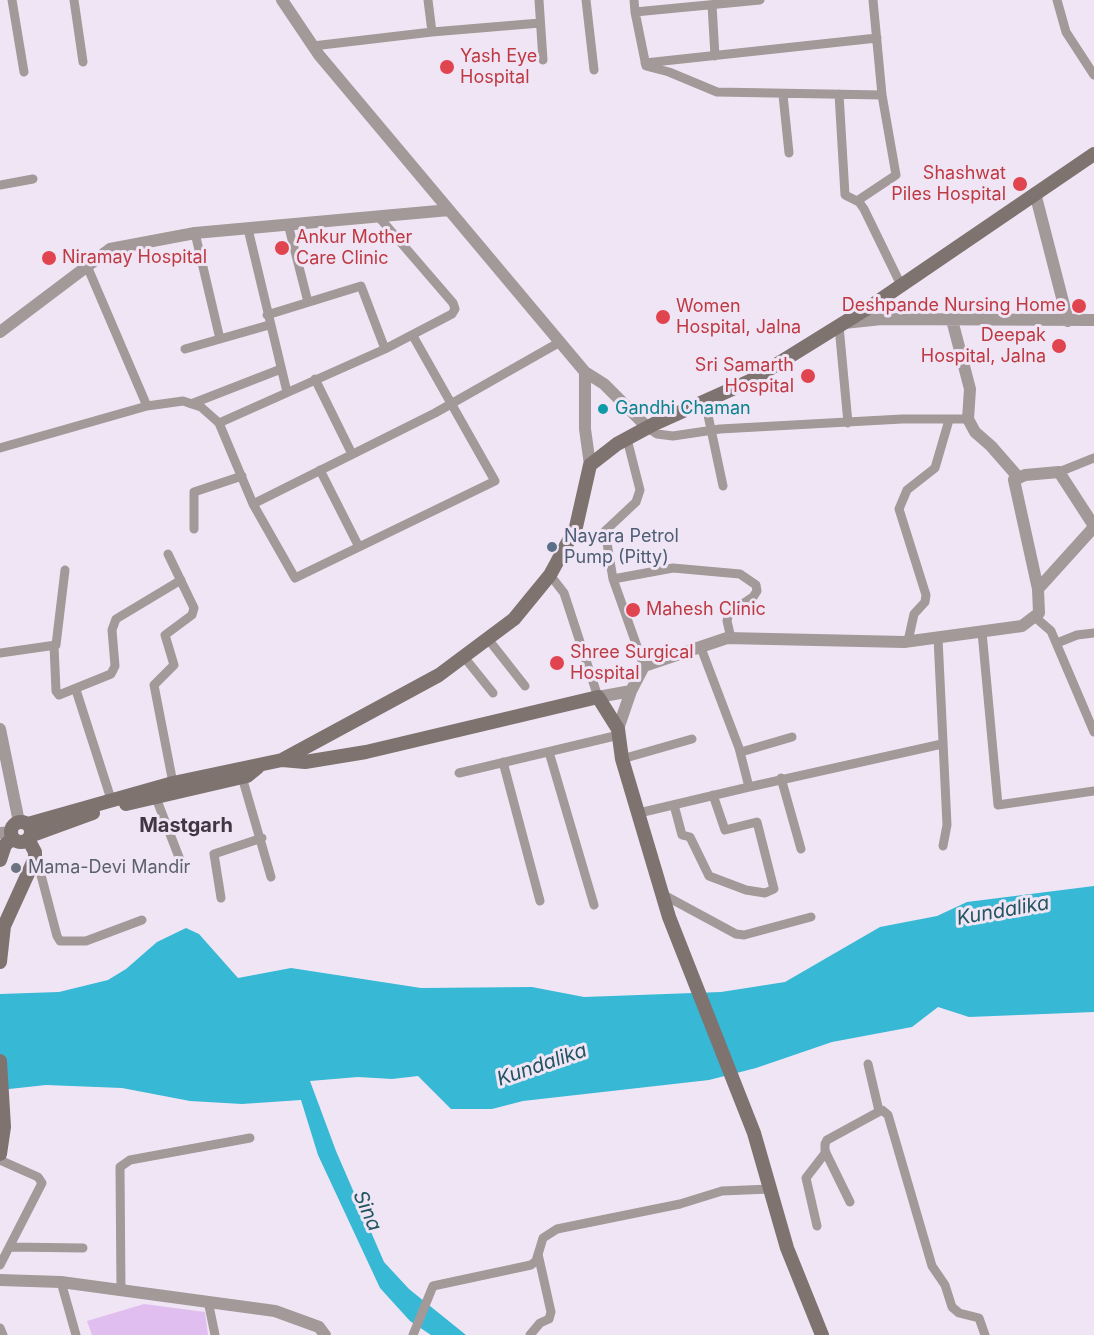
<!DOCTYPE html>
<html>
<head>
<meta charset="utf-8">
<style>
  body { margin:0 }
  canvas { display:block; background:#f0e5f5 }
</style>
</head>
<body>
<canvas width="1094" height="1335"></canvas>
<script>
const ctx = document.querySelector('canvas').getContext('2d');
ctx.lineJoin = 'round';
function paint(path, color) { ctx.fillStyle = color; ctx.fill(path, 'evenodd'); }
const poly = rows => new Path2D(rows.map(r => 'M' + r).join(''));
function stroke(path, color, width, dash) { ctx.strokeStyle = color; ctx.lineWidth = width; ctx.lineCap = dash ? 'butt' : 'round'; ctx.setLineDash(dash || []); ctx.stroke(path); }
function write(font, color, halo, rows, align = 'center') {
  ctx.font = font + ' Inter,sans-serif'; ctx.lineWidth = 6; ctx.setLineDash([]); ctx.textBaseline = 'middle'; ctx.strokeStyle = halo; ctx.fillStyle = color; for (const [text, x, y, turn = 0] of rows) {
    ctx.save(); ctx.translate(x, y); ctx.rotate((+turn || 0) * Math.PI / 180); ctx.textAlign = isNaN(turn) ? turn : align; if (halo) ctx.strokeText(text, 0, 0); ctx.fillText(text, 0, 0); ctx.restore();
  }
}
paint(poly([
  [144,1304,205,1312,208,1335,92,1335,87,1321]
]), '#e0bef0');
paint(poly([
  [1094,886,1094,1012,969,1017,938,1007,912,1027,832,1042,756,1068,709,1080,523,1101,492,1109,451,1109,418,1076,392,1079,358,1077,310,1081,336,1151,384,1262,409,1289,466,1335,431,1335,410,1321,380,1288,318,1155,301,1100,242,1104,190,1101,122,1088,46,1085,0,1090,0,994,59,992,108,980,126,969,157,942,186,928,199,934,238,978,291,968,421,988,532,987,584,997,721,992,785,982,880,927,937,916,967,902]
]), '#37b8d5');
stroke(poly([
  [12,0,24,72],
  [74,0,83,62],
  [539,0,543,60],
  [586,0,594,70],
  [634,0,635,12,760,0],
  [1057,0,1066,32,1094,75],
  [712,5,715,56],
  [635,12,646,66,669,72,717,92,882,95,873,0],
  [432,32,540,23],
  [313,46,432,32,428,0],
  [645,63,877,38],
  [839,94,845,195,859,202,864,209,901,285],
  [783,95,789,153],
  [0,185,33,179],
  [857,201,896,175,882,95],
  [378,216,453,303,455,309,452,314,385,349],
  [288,224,308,302],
  [248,229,287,392],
  [195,233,220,339],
  [87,266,147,406],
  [267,315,361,286,385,349,219,423,253,504,295,578,495,481,413,336],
  [839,326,848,423],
  [185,349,269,325],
  [315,379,352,454],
  [705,401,723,486],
  [191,404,281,369],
  [648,428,657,434,673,436,720,429,902,419,968,419],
  [627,439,640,490,636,502,605,531,613,579,644,666],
  [0,448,147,406,183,401,201,407,219,423],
  [320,470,359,547],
  [1059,472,1094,458],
  [253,504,435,413,560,342],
  [194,529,194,492,242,476],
  [168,554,194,608,192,615,165,635,174,665,154,685,173,783],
  [550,575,564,593,598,697],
  [613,579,673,568,740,574,756,585,757,591,753,597,729,613,727,621,731,638],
  [1036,618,1051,631,1094,732],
  [982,632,998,805,1094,791],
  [938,638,947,825,943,846],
  [488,639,525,686],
  [908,641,914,614,925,602,926,595,899,509,907,490,935,468,949,420],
  [1057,643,1077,635,1094,633],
  [54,646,56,691,59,695,111,674,115,666,112,630,116,619,181,580],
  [0,653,56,645,65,570],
  [464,657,493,693],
  [76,690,111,799],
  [549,752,594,905],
  [741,752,792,737],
  [622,759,692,739],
  [503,762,540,901],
  [459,773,619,735],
  [242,777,271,877],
  [781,778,801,849],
  [749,787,942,744],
  [156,798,184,870],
  [674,805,682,835,690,837,709,876,746,890,765,893,774,889,757,822,725,830,713,795],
  [639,813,749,787,739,748,701,648],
  [36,856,57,936,60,941,86,941,142,920],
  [662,894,736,934,744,935,811,917],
  [221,898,214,854,262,838],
  [868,1064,879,1111],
  [0,1160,38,1177,42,1183,0,1265],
  [850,1202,825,1151,825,1144,827,1140,882,1110,888,1115,932,1266,945,1285,952,1307,959,1313,979,1318,985,1335],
  [817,1226,806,1178,826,1152],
  [10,1247,83,1248],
  [61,1282,76,1335],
  [121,1290,120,1167,130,1160,250,1138],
  [208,1301,215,1335],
  [0,1328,3,1335],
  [413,1335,433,1286,531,1265,536,1261,543,1238,557,1229,680,1204,722,1191,770,1189],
  [530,1335,540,1323,549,1319,551,1312,538,1254]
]), '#a29998', 9);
stroke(poly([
  [282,0,319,55,585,372,604,384,648,428],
  [1035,193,1068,321],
  [952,320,970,389,968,419,975,432,991,446,1019,478],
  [844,323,882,319,1094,320],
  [0,332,110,249,195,233,449,210],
  [585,372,585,429,590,465],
  [1038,589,1014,480,1025,475,1059,472,1094,526],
  [598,697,631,691],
  [0,729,19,822],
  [618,729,631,691,644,666,727,638,904,642,1022,626,1039,613,1038,589,1094,527],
  [0,833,11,832],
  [0,1280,61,1282,275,1311,319,1327,325,1335]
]), '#a29998', 12);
stroke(poly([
  [282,760,305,762,366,752,598,697,618,729,622,759,669,917,754,1133,787,1248,822,1335],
  [126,804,247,776,258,767],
  '11 832a10 10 0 1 1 20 0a10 10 0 1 1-20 0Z',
  [28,824,173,783,282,760,439,675,514,619,550,575,576,527,590,465,617,444,654,424,750,381,871,306,1094,154],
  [30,836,93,813],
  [0,860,5,845,13,838],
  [0,962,4,926,35,858,35,852,28,839],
  [0,1061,4,1127,0,1154]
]), '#7f7370', 14);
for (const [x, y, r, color] of [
  [447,67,8,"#e0444e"],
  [1020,184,8,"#e0444e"],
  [282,248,8,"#e0444e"],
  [49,258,8,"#e0444e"],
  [1079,306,8,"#e0444e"],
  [663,317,8,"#e0444e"],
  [1059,346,8,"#e0444e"],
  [808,376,8,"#e0444e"],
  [603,409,6,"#0f9aa8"],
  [552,547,6,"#5c6f8a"],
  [633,610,8,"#e0444e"],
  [557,663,8,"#e0444e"],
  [16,868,6,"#6b7280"]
]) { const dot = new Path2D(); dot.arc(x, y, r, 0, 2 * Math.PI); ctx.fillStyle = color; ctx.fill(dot); stroke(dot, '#f0e5f5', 2); }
write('18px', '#be3a42', '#f0e5f5', [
  ["Yash Eye",460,57],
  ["Hospital",460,78],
  ["Shashwat",1006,174,"right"],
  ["Piles Hospital",1006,195,"right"],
  ["Ankur Mother",296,238],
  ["Care Clinic",296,259],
  ["Niramay Hospital",62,258],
  ["Deshpande Nursing Home",1066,306,"right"],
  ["Women",676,307],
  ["Hospital, Jalna",676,328],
  ["Deepak",1046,336,"right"],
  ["Hospital, Jalna",1046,357,"right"],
  ["Sri Samarth",794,366,"right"],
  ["Hospital",794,387,"right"],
  ["Mahesh Clinic",646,610],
  ["Shree Surgical",570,653],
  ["Hospital",570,674]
], 'left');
write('18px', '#0d838f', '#f0e5f5', [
  ["Gandhi Chaman",615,409]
], 'left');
write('18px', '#4e5e75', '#f0e5f5', [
  ["Nayara Petrol",564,537],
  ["Pump (Pitty)",564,558]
], 'left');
write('18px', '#5b616d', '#f0e5f5', [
  ["Mama-Devi Mandir",28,868]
], 'left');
write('bold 20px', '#3f3743', '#f0e5f5', [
  ["Mastgarh",186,826]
]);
write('italic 20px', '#225562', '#f0e5f5', [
  ["Kundalika",1003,911,-10],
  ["Kundalika",542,1065,-19],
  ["Sina",367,1211,66]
]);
</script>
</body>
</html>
